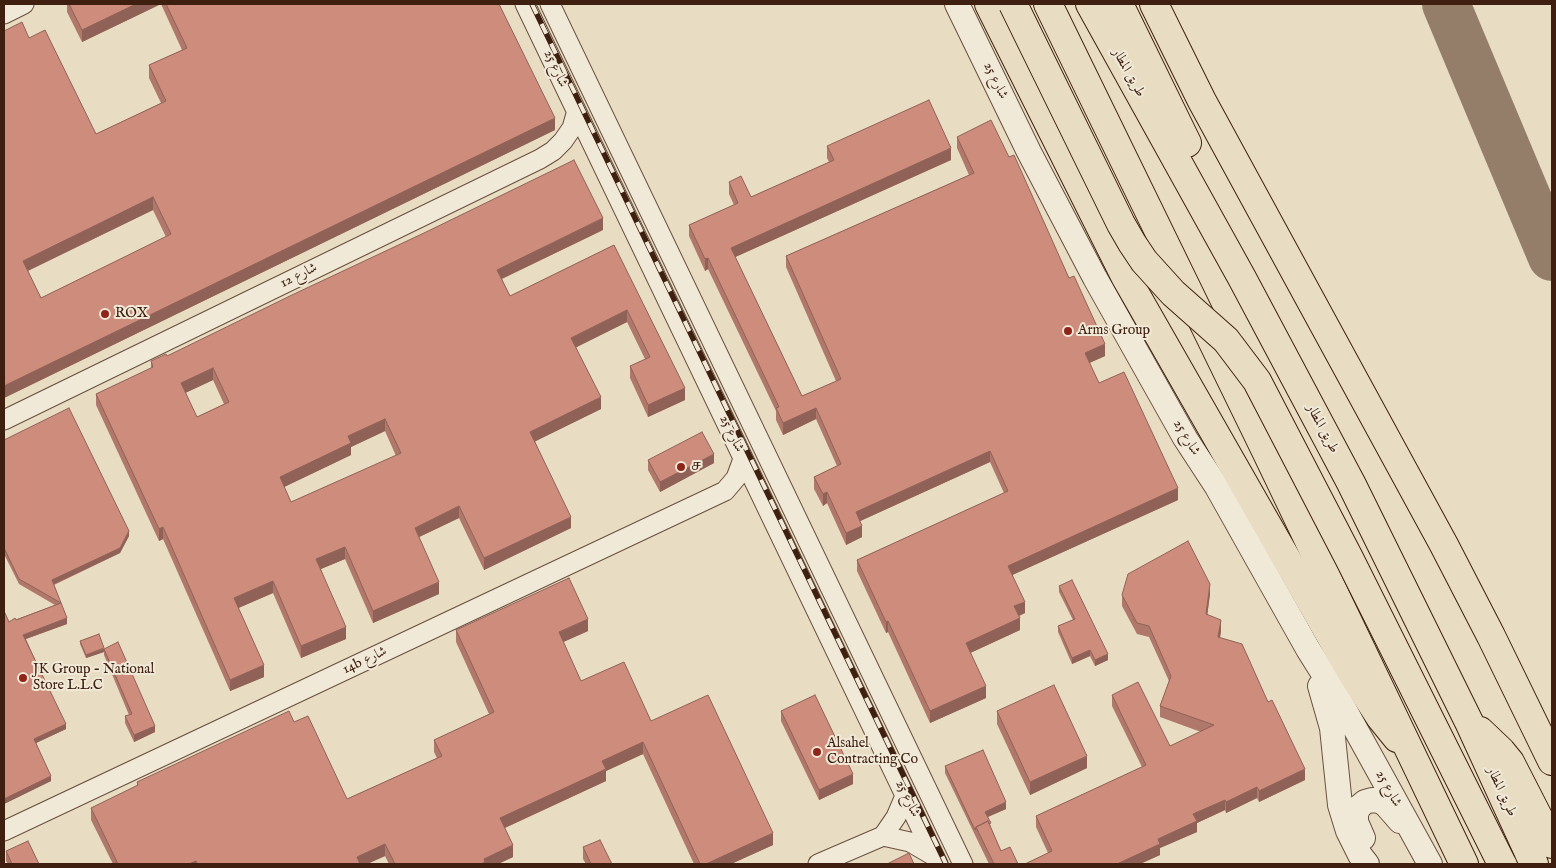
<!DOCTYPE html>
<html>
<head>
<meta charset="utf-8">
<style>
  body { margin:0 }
  #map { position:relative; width:1556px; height:868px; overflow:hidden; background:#e8ddc3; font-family:"IM FELL English",serif }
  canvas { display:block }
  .frame { position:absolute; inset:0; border:5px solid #3f2010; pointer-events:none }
</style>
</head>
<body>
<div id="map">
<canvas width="1556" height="868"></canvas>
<div class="frame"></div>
</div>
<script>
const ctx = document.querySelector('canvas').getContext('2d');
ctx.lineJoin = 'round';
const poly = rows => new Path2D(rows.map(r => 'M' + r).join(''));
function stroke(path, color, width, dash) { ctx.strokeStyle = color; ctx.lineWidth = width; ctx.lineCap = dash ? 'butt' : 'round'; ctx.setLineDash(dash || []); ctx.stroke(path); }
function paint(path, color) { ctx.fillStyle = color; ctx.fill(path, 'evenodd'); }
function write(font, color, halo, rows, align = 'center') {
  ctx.font = font + ' "IM FELL English",Amiri,"Noto Serif Tamil",serif'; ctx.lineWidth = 4; ctx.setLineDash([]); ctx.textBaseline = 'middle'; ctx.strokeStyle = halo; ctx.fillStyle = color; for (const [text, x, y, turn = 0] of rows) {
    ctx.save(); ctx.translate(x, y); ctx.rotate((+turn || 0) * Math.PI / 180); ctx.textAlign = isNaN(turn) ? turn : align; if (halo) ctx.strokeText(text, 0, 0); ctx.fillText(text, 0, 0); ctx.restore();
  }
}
stroke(poly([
  [1446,4,1552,257]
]), '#947e6a', 48);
const minor = poly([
  [525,4,938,864],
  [550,4,963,864],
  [4,14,24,4],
  [4,420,540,159,553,151,563,141,572,128,576,114],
  [4,831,725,491,736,478,743,459],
  [883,836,910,842,934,856],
  [818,864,883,836,896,817,905,796]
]);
const tertiary = poly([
  [957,4,1029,152,1095,278,1185,438,1217,487,1308,649,1335,692,1430,864],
  [1320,686,1332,728,1340,805,1348,831,1360,855,1367,864],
  [1363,838,1356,822,1356,814,1359,807,1365,802,1372,800,1380,801,1386,805,1400,821]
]);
const primary = poly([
  [989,4,1125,276,1353,675,1380,717,1397,738],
  [1154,4,1202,101,1444,545,1491,636,1552,761]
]);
const trunk = poly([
  [1048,4,1266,451,1464,864],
  [1090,4,1242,278,1351,483,1469,722,1534,864],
  [1119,4,1187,143],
  [1480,731,1501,751,1510,762,1552,844]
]);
stroke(minor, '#694f3d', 21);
stroke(tertiary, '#694f3d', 26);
stroke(primary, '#3f2010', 30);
stroke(trunk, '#3f2010', 30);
stroke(minor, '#f0e9d8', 19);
stroke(tertiary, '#f0e9d8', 24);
stroke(primary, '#e8ddc3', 28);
stroke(trunk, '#e8ddc3', 28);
const rail = poly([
  [532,4,946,864]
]);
stroke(rail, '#3f2010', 5.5);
stroke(rail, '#f0e9d8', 4, [11]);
const primaryBridge = poly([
  [1013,4,1121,224,1132,243,1144,261,1173,293,1226,340,1257,381,1350,560,1502,864]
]);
stroke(primaryBridge, '#3f2010', 30, []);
stroke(primaryBridge, '#e8ddc3', 28);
paint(poly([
  [67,4,499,4,555,130,4,398,4,31,29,38,96,134,161,103,149,78,149,65,182,50,161,4,82,42,67,12],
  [153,210,166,237,41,298,28,271],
  [957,137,1009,157,1069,278,1105,356,1089,363,1099,383,1178,500,1012,575,1025,613,1019,616,1020,630,970,653,986,698,930,723,888,632,886,633,857,571,857,560,1004,493,990,462,860,521,862,537,846,545,827,503,823,506,814,489,814,477,837,466,816,419,783,435,776,420,776,411,708,269,705,271,689,236,689,225,734,205,729,194,729,182,751,197,829,162,827,158,827,146,951,160,735,257,802,396,836,381,786,267,786,256,969,175,957,148],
  [603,230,502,279,510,296,614,245,685,400,648,417,630,378,630,366,645,359,627,322,576,347,601,409,535,441,571,528,484,570,459,518,419,537,439,594,373,623,345,559,321,569,346,639,301,658,273,593,238,608,264,677,230,691,163,539,159,541,96,405,96,394,151,368,151,361],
  [213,380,224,404,197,417,185,393],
  [385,431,396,456,291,502,284,487,351,455,351,447],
  [4,440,129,536,120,553,54,585,67,624,26,639,66,729,36,743,51,781,4,804,9,622,55,605,19,584,4,554],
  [648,460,714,463,660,492,648,470],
  [1059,586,1108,660,1095,666,1090,656,1072,664,1058,632,1058,626,1073,620,1059,592],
  [1210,594,1207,615,1221,631,1220,638,1268,702,1305,780,1259,802,1257,798,1226,813,1225,810,1197,823,1197,832,1160,848,1160,855,1140,864,1025,864,1048,853,1036,827,1036,816,1142,767,1112,706,1112,695,1170,746,1201,732,1160,717,1160,706,1169,681,1149,637,1137,634,1122,606,1122,595],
  [456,630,588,631,563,642,581,681,651,721,773,845,731,864,694,864,643,754,606,771,606,781,505,828,513,857,498,864,389,864,385,856,367,864,113,864,91,820,91,808,137,786,137,782,294,722,347,799,437,758,434,752,434,740,489,714,456,642],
  [80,641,104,649,155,732,134,742,125,723,125,716,129,715,104,655,104,652,86,658,80,644],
  [781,711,853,784,819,800,781,721],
  [997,711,1087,768,1030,795,997,724],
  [945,766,1006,809,988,817,991,828,1001,851,1018,864,989,864,945,773],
  [583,847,612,864,586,864,583,859],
  [6,851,39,864,8,864,6,861]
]), '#b0786b');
paint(poly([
  [136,4,161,4,82,42,82,30],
  [555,118,555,130,4,398,4,386],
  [951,148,951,160,731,259,731,248],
  [153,197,153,210,23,273,23,261],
  [603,218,603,230,497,281,497,270],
  [708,258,708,269,705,271,705,259],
  [627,310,627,322,571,350,571,338],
  [1105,344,1105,356,1085,365,1085,353],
  [213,368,213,380,181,395,181,383],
  [685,388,685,400,648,417,648,405],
  [601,397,601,409,530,444,530,432],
  [816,408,816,419,783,435,783,423],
  [385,419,385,431,351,447,351,455,280,489,280,477,348,436],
  [990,451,990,462,856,523,856,512],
  [714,454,714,463,660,492,660,482],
  [1178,488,1178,500,1008,577,1008,566],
  [827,492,827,503,823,506,823,494],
  [459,506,459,518,415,539,415,528],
  [571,517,571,528,484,570,484,558],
  [862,526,862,537,846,545,846,533],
  [163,527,163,539,159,541,159,529],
  [129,531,129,536,120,553,52,585,52,580],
  [345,547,345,559,316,571,316,559],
  [273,581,273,593,234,610,234,598],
  [439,582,439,594,373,623,373,611],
  [1210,584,1210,594,1206,625,1206,614],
  [1025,602,1025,613,1014,618,1014,606],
  [67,618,67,624,23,640,23,635],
  [1020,618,1020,630,966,655,966,643],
  [588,619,588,631,559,644,559,632],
  [1221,620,1221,631,1218,648,1218,637],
  [888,621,888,632,886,633,886,622],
  [346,627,346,639,301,658,301,646],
  [104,649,104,652,86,658,86,655],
  [1090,650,1090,656,1072,664,1072,658],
  [1108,654,1108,660,1095,666,1095,660],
  [264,665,264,677,230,691,230,680],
  [986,686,986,698,930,723,930,711],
  [66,724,66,729,34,744,34,739],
  [155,726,155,732,134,742,134,735],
  [643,742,643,754,606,771,606,781,500,830,500,818,602,761],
  [1087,756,1087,768,1030,795,1030,782],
  [1305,769,1305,780,1259,802,1259,791],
  [853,774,853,784,819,800,819,790],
  [51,776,51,781,4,804,4,799],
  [1257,787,1257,798,1226,813,1226,802],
  [1225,800,1225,810,1197,823,1197,832,1160,848,1160,855,1140,864,1117,864,1158,839,1193,814],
  [1006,802,1006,809,985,818,985,812],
  [773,833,773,845,731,864,706,864],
  [385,844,385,856,367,864,357,864,357,857],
  [513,845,513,857,498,864,481,864,484,859],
  [196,861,196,864,189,864]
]), '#906257');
const building = poly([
  [69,4,136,4,82,30,69,4],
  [166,4,499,4,555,118,4,386,4,31,22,22,29,38,45,30,96,134,166,101,149,65,187,48,166,4],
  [153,197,171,234,41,298,23,261,153,197],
  [929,100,951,148,731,248,802,396,841,379,786,256,974,173,957,137,991,120,1009,157,1014,155,1069,278,1074,276,1105,344,1085,353,1099,383,1124,372,1178,488,1008,566,1025,602,1014,606,1020,618,966,643,986,686,930,711,888,621,886,622,857,560,1008,491,990,451,856,512,862,526,846,533,827,492,823,494,814,477,841,464,816,408,783,423,776,408,779,407,708,258,705,259,689,225,738,203,729,182,741,176,751,197,834,160,827,146,929,100],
  [574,160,603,218,497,270,510,296,614,245,685,388,648,405,630,366,650,357,627,310,571,338,601,397,530,432,571,517,484,558,459,506,415,528,439,582,373,611,345,547,316,559,346,627,301,646,273,581,234,598,264,665,230,680,163,527,159,529,96,394,153,367,151,361,166,354,167,356,294,294,424,233,574,160],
  [213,368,229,402,197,417,181,383,213,368],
  [385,419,401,453,291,502,280,477,351,443,348,436,385,419],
  [69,408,129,531,120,548,52,580,67,618,23,635,66,724,34,739,51,776,4,799,4,611,9,622,15,618,16,620,61,603,19,579,4,548,4,440,69,408],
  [702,432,714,454,660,482,648,460,702,432],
  [1188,541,1210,584,1206,614,1221,620,1218,637,1242,644,1268,702,1272,700,1305,769,1259,791,1257,787,1226,802,1225,800,1193,814,1197,821,1158,839,1160,844,1117,864,1025,864,1052,851,1036,816,1146,765,1112,695,1138,682,1170,746,1214,725,1160,706,1171,676,1149,626,1137,623,1122,595,1128,574,1188,541],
  [569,578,588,619,559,632,581,681,624,662,651,721,708,695,773,833,706,864,700,864,643,742,602,761,606,769,500,818,513,845,484,859,485,862,481,864,395,864,385,844,357,857,360,864,198,864,196,861,189,864,118,864,91,808,138,785,137,782,289,711,294,722,308,716,347,799,442,756,434,740,494,712,456,630,569,578],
  [1072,580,1108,654,1095,660,1090,650,1072,658,1058,626,1075,619,1059,586,1072,580],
  [99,634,104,648,86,655,80,641,99,634],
  [118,642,155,726,134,735,125,716,132,714,104,649,118,642],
  [1054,685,1087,756,1030,782,997,711,1054,685],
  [815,695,853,774,819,790,781,711,815,695],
  [983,750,1006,802,985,812,991,823,989,824,988,821,976,827,975,830,945,766,983,750],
  [988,821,1001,851,1010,847,1018,864,994,864,976,827,988,821],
  [600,840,612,864,591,864,583,847,600,840],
  [28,841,39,864,12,864,6,851,28,841],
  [909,853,914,864,887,864,909,853]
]);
paint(building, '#cd8c7c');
stroke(building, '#906257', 1);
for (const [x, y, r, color] of [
  [105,314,5,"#8f2418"],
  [1068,331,5,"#8f2418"],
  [681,467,5,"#8f2418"],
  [23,678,5,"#8f2418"],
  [817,752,5,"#8f2418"]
]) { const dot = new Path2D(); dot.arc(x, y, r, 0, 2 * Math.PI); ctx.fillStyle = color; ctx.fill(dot); stroke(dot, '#f0e9d8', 2); }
write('14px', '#3f2010', '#f0e9d8', [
  ["شارع 25",555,69,65],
  ["طريق المطار",1128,73,61],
  ["شارع 25",995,81,64],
  ["شارع 12",299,276,-26],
  ["طريق المطار",1322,429,62],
  ["شارع 25",731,434,64],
  ["شارع 25",1186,438,59],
  ["14b شارع",365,661,-25],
  ["شارع 25",1388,789,61],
  ["طريق المطار",1501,792,65],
  ["شارع 25",907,799,64]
]);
write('14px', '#3f2010', '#f0e9d8', [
  ["ROX",115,314],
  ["Arms Group",1078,331],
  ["ச",691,467],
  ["JK Group - National",33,670],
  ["Store L.L.C",33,686],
  ["Alsahel",827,744],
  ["Contracting Co",827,760]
], 'left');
</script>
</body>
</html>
